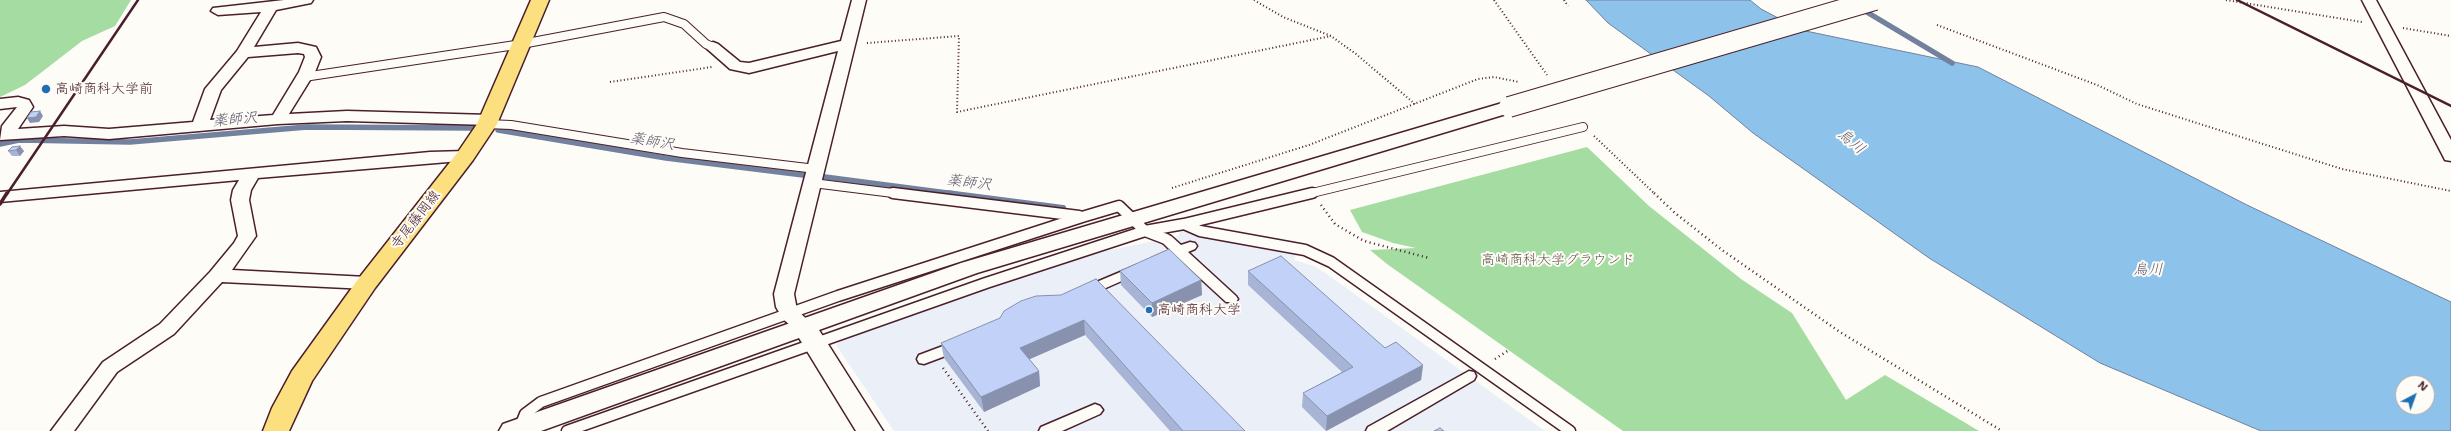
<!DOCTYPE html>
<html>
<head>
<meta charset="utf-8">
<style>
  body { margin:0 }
  #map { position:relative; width:2451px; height:431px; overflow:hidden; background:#fdfcf7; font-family:"Shantell Sans",sans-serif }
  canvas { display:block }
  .north { position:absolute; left:2395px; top:375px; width:40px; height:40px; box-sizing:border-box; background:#fdfcf7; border:1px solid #b5a4a5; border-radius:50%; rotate:41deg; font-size:11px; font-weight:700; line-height:16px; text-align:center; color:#4a1f2b }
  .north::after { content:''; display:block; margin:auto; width:14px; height:18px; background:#1f6fb2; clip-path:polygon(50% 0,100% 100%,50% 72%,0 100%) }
</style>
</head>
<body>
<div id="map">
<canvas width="2451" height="431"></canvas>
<div class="north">N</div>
</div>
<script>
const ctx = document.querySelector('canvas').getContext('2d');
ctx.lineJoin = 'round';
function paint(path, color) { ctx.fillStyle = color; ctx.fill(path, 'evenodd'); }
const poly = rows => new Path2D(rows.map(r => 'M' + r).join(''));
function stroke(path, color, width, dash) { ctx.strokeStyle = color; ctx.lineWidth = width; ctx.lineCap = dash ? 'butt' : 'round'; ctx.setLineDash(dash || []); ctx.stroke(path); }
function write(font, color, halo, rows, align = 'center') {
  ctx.font = font + ' "Shantell Sans","Klee One",sans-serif'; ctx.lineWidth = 4; ctx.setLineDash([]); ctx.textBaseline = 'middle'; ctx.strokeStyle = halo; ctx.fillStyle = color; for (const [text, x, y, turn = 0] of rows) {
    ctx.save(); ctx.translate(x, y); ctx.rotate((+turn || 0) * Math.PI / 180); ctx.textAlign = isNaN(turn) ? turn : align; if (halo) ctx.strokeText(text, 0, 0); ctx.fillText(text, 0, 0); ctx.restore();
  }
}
paint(poly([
  [1181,230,1297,253,1294,260,1314,266,1331,277,1545,431,894,431,836,345,847,334,996,286,1002,278,1063,260,1178,236]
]), '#ebeff7');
paint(poly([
  [0,0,131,0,115,26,82,41,25,85,0,97],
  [1587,147,1649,206,1741,279,1792,313,1846,400,1885,375,1979,431,1623,431,1387,264,1370,250,1416,248,1393,243,1362,232,1350,210]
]), '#a4dca1');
const water = poly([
  [1586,0,1750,0,1761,9,1801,30,1978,67,2247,205,2451,302,2451,431,2261,431,2100,363,1929,258,1753,133,1709,96,1608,23,1586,0],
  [2403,383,2427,383,2427,407,2403,407,2403,383]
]);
paint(water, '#8dc2ea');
stroke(water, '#72819e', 1);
stroke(poly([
  [1860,8,1952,63],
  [498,130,666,158,803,175],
  [0,144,19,140,130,142,307,127,472,128],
  [825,177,955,194]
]), '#72819e', 5.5);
stroke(poly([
  [947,193,1063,208]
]), '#72819e', 6);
const serviceFar1 = poly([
  [304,77,522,44,664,17,684,24,706,44,713,47],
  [487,124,511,125,682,153,816,169],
  [813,183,901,194],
  [1308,194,1583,127]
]);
const service = poly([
  [893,193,1079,216],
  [1184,224,1200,231,1305,250,1331,262,1570,431],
  [523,431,519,429,525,414,541,402,838,296,1082,217,1119,206,1145,231,1166,239],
  [567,431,986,283,1145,231,1184,224,1312,193]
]);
const pedestrian = poly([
  [1166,235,1171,236,1181,245,1190,242,1195,243,1197,246,1195,249,1188,252,1236,296,1238,299,1236,302,1226,302,1177,257,1162,264,1152,264,1150,261,1152,258,1170,250,1159,239,1166,235],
  [1137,265,1144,269,1142,272,1090,295,1080,295,1078,292,1080,289,1137,265],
  [959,340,964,341,966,345,964,349,924,364,919,363,917,359,919,355,959,340],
  [1469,371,1474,372,1476,376,1474,380,1387,431,1366,431,1368,427,1469,371],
  [1095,404,1100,406,1103,410,1100,414,1062,431,1039,431,1041,427,1095,404]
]);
const minor = poly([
  [284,0,313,0,311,3,276,10,254,47,298,43,316,47,321,57,315,72,289,114,347,111,490,115,496,117,498,120,496,123,490,125,347,121,278,124,109,139,64,136,0,140,2,126,17,107,0,109,0,99,18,97,29,100,33,107,18,129,64,126,109,129,193,122,205,89,237,51,261,12,218,15,211,11,213,8,284,0],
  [298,53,304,54,305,57,299,72,273,115,210,120,221,90,248,57,298,53],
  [852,0,866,0,794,294,797,310,815,327,812,332,805,334,798,332,783,319,776,307,774,294,838,51,749,73,730,69,705,47,713,42,718,44,740,62,749,63,841,41,852,0],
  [2362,0,2376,0,2451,140,2451,161,2445,160,2443,156,2362,0],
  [466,151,472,152,474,156,472,160,258,178,251,190,249,200,256,236,232,270,367,277,374,279,377,283,374,287,367,289,222,282,174,334,117,372,74,431,51,431,103,362,160,324,210,272,234,243,238,236,231,200,233,190,239,180,0,202,0,192,430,152,466,151]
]);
const tertiary = poly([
  [1509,101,1516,103,1519,107,1516,111,977,273,819,330,883,431,856,431,799,338,541,431,499,431,503,424,961,263,1509,101]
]);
const primary = poly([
  [531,0,549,0,497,124,473,160,375,288,312,381,289,431,263,431,272,408,292,371,359,278,458,152,477,124,531,0]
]);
stroke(serviceFar1, '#4a1f2b', 10);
stroke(service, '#4a1f2b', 13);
stroke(pedestrian, '#4a1f2b', 3);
stroke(minor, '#4a1f2b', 3);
stroke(tertiary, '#4a1f2b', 3);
stroke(primary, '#4a1f2b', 3);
stroke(poly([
  [1254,0,1283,17,1331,36,1356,54,1415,104],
  [1494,0,1547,75],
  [1564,0,1568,6],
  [2226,0,2362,22],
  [1937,25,2097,85,2137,104,2342,169,2451,191],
  [2403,28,2451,36],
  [867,43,959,36,957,112,1331,36],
  [610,82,712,67],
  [1594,136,1655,194],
  [1172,188,1309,145,1478,79,1494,77,1519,82]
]), '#4a1f2b', 2, [1, 2.5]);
stroke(poly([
  [1654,193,1675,213,1722,250,1840,332,2002,431],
  [1321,205,1335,224,1364,241,1429,258],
  [1495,359,1509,350],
  [943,368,988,431]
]), '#4a1f2b', 2.5, [1, 3.5]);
stroke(serviceFar1, '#fdfcf7', 8);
stroke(service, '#fdfcf7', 10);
paint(pedestrian, '#fdfcf7');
paint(minor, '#fdfcf7');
paint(tertiary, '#fdfcf7');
paint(primary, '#fce080');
stroke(poly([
  [2237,0,2451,106],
  [7,194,138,0]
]), '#4a1f2b', 2.5);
stroke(poly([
  [0,204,7,193]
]), '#4a1f2b', 3.5);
const tertiaryBridge = poly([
  [1509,107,1875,0]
]);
stroke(tertiaryBridge, '#4a1f2b', 22, []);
stroke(tertiaryBridge, '#fdfcf7', 20);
paint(poly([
  [12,147,24,151,20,156,12,156,8,151],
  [1120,271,1201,280,1202,295,1152,317,1121,285],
  [1248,271,1385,348,1423,365,1421,380,1326,431,1302,407,1303,393,1342,372,1248,285],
  [1061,295,1245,431,1170,431,1085,335,1029,359,1039,371,1040,386,984,412,944,358,941,343]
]), '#a7b4d5');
paint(poly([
  [40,111,43,116,39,122,30,123,27,118],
  [20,146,24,151,20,156,16,150],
  [1201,280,1202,295,1152,317,1152,303],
  [1084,320,1085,335,1021,363,1020,348],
  [1423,365,1421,380,1326,431,1327,416],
  [1039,371,1040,386,984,412,981,397]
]), '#8892ae');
const building = poly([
  [40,111,36,117,27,118,31,112,40,111],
  [20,146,16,150,8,151,12,147,20,146],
  [1169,249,1201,280,1152,303,1120,271,1169,249],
  [1281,256,1385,348,1396,342,1423,365,1327,416,1303,393,1353,367,1248,271,1281,256],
  [1096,279,1245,431,1183,431,1084,320,1020,348,1039,371,981,397,941,343,1000,318,1004,311,1021,301,1036,296,1061,295,1096,279],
  [1440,428,1444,431,1434,431,1440,428]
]);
paint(building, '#c2d1f8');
stroke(building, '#8892ae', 1);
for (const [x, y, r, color] of [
  [46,89,5,"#1f6fb2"],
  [1149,310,4,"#1f6fb2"]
]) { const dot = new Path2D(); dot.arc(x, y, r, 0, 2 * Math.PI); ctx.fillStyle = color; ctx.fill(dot); stroke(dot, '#fdfcf7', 1.5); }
write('14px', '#4a1f2b', '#fdfcf7', [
  ["高崎商科大学前",55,89],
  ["高崎商科大学",1157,310]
], 'left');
write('14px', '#4a1f2b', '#fdfcf7', [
  ["寺尾藤岡線",416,220,-52]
]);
write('14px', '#65584e', '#fdfcf7', [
  ["高崎商科大学グラウンド",1558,260]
]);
write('italic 15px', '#61586e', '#fdfcf7', [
  ["薬師沢",235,120,-5],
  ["薬師沢",652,142,9],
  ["烏川",1851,142,40],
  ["薬師沢",969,183,7],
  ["烏川",2148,270]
]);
</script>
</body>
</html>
